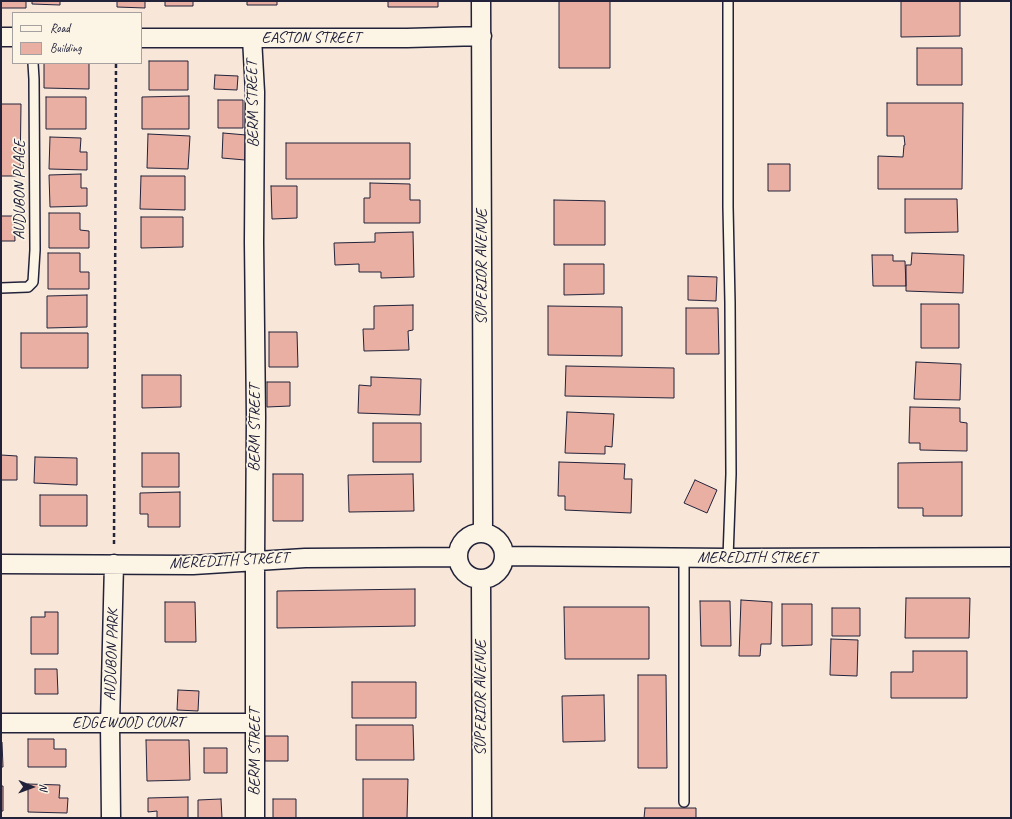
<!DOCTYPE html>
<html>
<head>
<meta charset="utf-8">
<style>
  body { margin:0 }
  #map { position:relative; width:1012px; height:819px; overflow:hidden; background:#f8e7d8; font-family:Caveat,sans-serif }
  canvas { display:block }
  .frame { position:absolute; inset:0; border:2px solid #22223b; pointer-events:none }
  .legend { position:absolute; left:12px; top:12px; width:130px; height:52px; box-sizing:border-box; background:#fcf5e5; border:1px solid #a5a1a1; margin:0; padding:5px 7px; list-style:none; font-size:12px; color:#22223b }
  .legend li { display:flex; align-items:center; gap:8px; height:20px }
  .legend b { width:20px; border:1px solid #a5a1a1 }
  .north { position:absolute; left:12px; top:767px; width:40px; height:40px; -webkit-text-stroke:3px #fcf5e5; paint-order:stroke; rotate:91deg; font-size:11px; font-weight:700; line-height:16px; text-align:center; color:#22223b }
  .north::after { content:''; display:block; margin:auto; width:14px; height:18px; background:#22223b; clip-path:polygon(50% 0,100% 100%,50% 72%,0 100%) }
</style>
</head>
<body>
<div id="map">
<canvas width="1012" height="819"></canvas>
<div class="frame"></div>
<ul class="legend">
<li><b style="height:5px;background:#fcf5e5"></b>Road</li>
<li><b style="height:11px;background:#e8afa2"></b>Building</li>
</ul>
<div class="north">N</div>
</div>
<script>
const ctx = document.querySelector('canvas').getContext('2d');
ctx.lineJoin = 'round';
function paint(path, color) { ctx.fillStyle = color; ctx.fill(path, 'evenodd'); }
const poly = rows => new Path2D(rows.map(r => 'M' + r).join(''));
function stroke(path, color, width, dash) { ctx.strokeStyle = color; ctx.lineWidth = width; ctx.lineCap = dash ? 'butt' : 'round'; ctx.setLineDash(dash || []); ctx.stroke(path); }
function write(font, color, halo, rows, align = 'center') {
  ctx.font = font + ' Caveat,sans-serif'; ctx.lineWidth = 3.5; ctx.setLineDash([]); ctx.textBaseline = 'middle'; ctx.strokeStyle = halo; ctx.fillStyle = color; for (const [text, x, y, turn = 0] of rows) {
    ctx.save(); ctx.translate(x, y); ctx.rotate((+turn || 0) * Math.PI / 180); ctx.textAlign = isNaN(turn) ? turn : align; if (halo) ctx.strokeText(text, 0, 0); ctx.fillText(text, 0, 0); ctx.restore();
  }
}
const building = poly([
  [1,1,26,1,26,8,1,8,1,1],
  [32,1,60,1,60,5,32,4,32,1],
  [117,1,145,1,145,8,117,7,117,1],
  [165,1,193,1,193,6,165,6,165,1],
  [247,1,277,1,277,5,247,5,247,1],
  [388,1,438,1,438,7,388,7,388,1],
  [559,1,610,1,610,68,559,68,559,1],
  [901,1,960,1,960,36,901,37,901,1],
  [917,48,962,48,962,85,917,85,917,48],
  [149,61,188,61,188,90,149,90,149,61],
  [44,63,89,63,89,89,44,88,44,63],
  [215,75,238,76,237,90,214,89,215,75],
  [189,96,189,129,142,129,142,97,189,96],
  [46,97,86,97,86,129,46,129,46,97],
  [218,100,243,100,243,128,218,128,218,100],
  [887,103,963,103,962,189,878,189,878,156,903,157,904,145,905,145,904,136,887,136,887,103],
  [1,104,21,104,20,176,1,176,1,104],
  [223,133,246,135,245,160,222,158,223,133],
  [148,134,190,136,188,169,147,168,148,134],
  [50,137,81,138,80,152,87,152,87,170,49,169,50,137],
  [286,143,410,143,410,179,286,179,286,143],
  [768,164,790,164,790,191,768,191,768,164],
  [81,174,81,188,87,188,87,206,50,207,49,175,81,174],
  [141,176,185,176,185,210,140,209,141,176],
  [370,183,410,184,410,200,420,200,420,223,364,223,364,198,370,198,370,183],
  [271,186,297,186,297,218,272,219,271,186],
  [905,199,957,199,958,232,905,233,905,199],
  [554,200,605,201,605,245,554,245,554,200],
  [49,213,80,213,80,230,89,231,89,248,49,248,49,213],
  [1,216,14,216,15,241,1,241,1,216],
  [141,217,183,217,183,247,141,248,141,217],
  [413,232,414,277,381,278,381,272,359,272,359,264,335,265,334,243,375,242,375,233,413,232],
  [48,253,80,253,80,272,89,272,89,289,48,289,48,253],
  [912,253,964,255,963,293,906,291,906,265,911,265,912,253],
  [872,255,893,255,893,261,905,261,906,286,873,286,872,255],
  [564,264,604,264,604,294,564,295,564,264],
  [688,276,717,277,716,301,688,300,688,276],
  [87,295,87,327,47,328,47,296,87,295],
  [921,304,959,304,959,348,921,348,921,304],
  [413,305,413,330,408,331,409,350,364,351,363,329,374,329,374,306,413,305],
  [548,306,622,307,622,356,548,355,548,306],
  [686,308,718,308,719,354,686,354,686,308],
  [269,332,297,332,298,367,269,367,269,332],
  [21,333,88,333,88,368,21,368,21,333],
  [916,362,961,364,960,400,914,399,916,362],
  [566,366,674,368,674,398,565,396,566,366],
  [142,375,181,375,181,407,142,408,142,375],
  [371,377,421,379,420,415,358,413,359,385,371,386,371,377],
  [267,382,290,382,290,406,267,407,267,382],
  [910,407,960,408,960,422,967,423,967,451,920,450,920,443,909,443,910,407],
  [567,412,614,414,612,447,605,446,605,454,565,453,567,412],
  [373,423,421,423,421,462,373,462,373,423],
  [142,453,179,453,179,487,142,487,142,453],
  [1,455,17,456,17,480,1,480,1,455],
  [35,457,77,458,77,485,34,483,35,457],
  [559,462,625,464,624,479,632,479,631,513,565,510,565,496,558,496,559,462],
  [962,462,962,516,923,516,923,508,898,508,898,463,962,462],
  [273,474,303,474,303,521,273,521,273,474],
  [413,474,414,511,349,512,348,475,413,474],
  [695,480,717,490,707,513,684,503,695,480],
  [180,492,180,527,148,527,148,514,140,514,140,493,180,492],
  [40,495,87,495,87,526,40,526,40,495],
  [415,589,415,626,277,628,277,591,415,589],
  [906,598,970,598,969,638,905,638,906,598],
  [741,600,772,602,771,644,761,644,760,656,739,656,741,600],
  [700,601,730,601,731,646,701,646,700,601],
  [165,602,195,602,196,642,165,642,165,602],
  [782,604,812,604,812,645,782,646,782,604],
  [564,607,649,607,649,659,565,659,564,607],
  [832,608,860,608,860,636,832,636,832,608],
  [45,612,58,612,58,654,31,654,31,617,45,617,45,612],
  [831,639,858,640,857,676,830,675,831,639],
  [913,651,967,651,967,698,891,698,891,672,913,672,913,651],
  [35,669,57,669,58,694,35,694,35,669],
  [638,675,666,675,667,768,638,768,638,675],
  [352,682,416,682,416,718,352,718,352,682],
  [178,690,199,691,198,711,177,710,178,690],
  [604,695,605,741,563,742,562,696,604,695],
  [356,725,413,725,414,760,356,760,356,725],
  [265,736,288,736,288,761,265,761,265,736],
  [28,739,54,739,54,749,66,749,66,767,28,767,28,739],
  [146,740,189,740,190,780,147,781,146,740],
  [1,742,2,742,3,767,1,767,1,742],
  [204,748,227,748,227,773,204,773,204,748],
  [363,779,408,779,407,818,363,818,363,779],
  [28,784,60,785,59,798,68,798,67,813,28,812,28,784],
  [1,786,3,786,3,811,1,811,1,786],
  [188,797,188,818,157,818,157,811,148,812,148,798,188,797],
  [221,799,222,818,198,818,198,800,221,799],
  [273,799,296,799,296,818,273,818,273,799],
  [645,808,696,808,696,818,644,818,645,808]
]);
paint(building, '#e8afa2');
stroke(building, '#22223b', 1);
const service = poly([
  [1,288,28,287,33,282,35,250,34,79,33,63],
  [728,558,731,474,730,303,728,207,728,1],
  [684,802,684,558]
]);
const minor = poly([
  [481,1,483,533],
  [1,37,13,37],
  [141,38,407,38,482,36],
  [252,38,255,92,254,242,256,417,255,561,255,818],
  '458 556a23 23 0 1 1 46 0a23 23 0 1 1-46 0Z',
  [504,556,728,558,1011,557],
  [1,564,193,565,305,558,458,557],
  [481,579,482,818],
  [1,723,255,723],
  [111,818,110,723,114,564]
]);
stroke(service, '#22223b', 12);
stroke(minor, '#22223b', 21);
stroke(poly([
  [114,544,116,63]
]), '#22223b', 2.5, [4, 3]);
stroke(service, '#fcf5e5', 9);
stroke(minor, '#fcf5e5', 18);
write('16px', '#22223b', '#fcf5e5', [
  ["EASTON STREET",311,38],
  ["BERM STREET",253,104,-91],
  ["AUDUBON PLACE",20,190,-90],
  ["SUPERIOR AVENUE",482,267,-90],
  ["BERM STREET",255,428,-90],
  ["MEREDITH STREET",757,558],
  ["MEREDITH STREET",229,561,-3],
  ["AUDUBON PARK",112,655,-88],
  ["SUPERIOR AVENUE",481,698,-90],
  ["EDGEWOOD COURT",128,723],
  ["BERM STREET",255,752,-90]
]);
</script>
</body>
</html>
